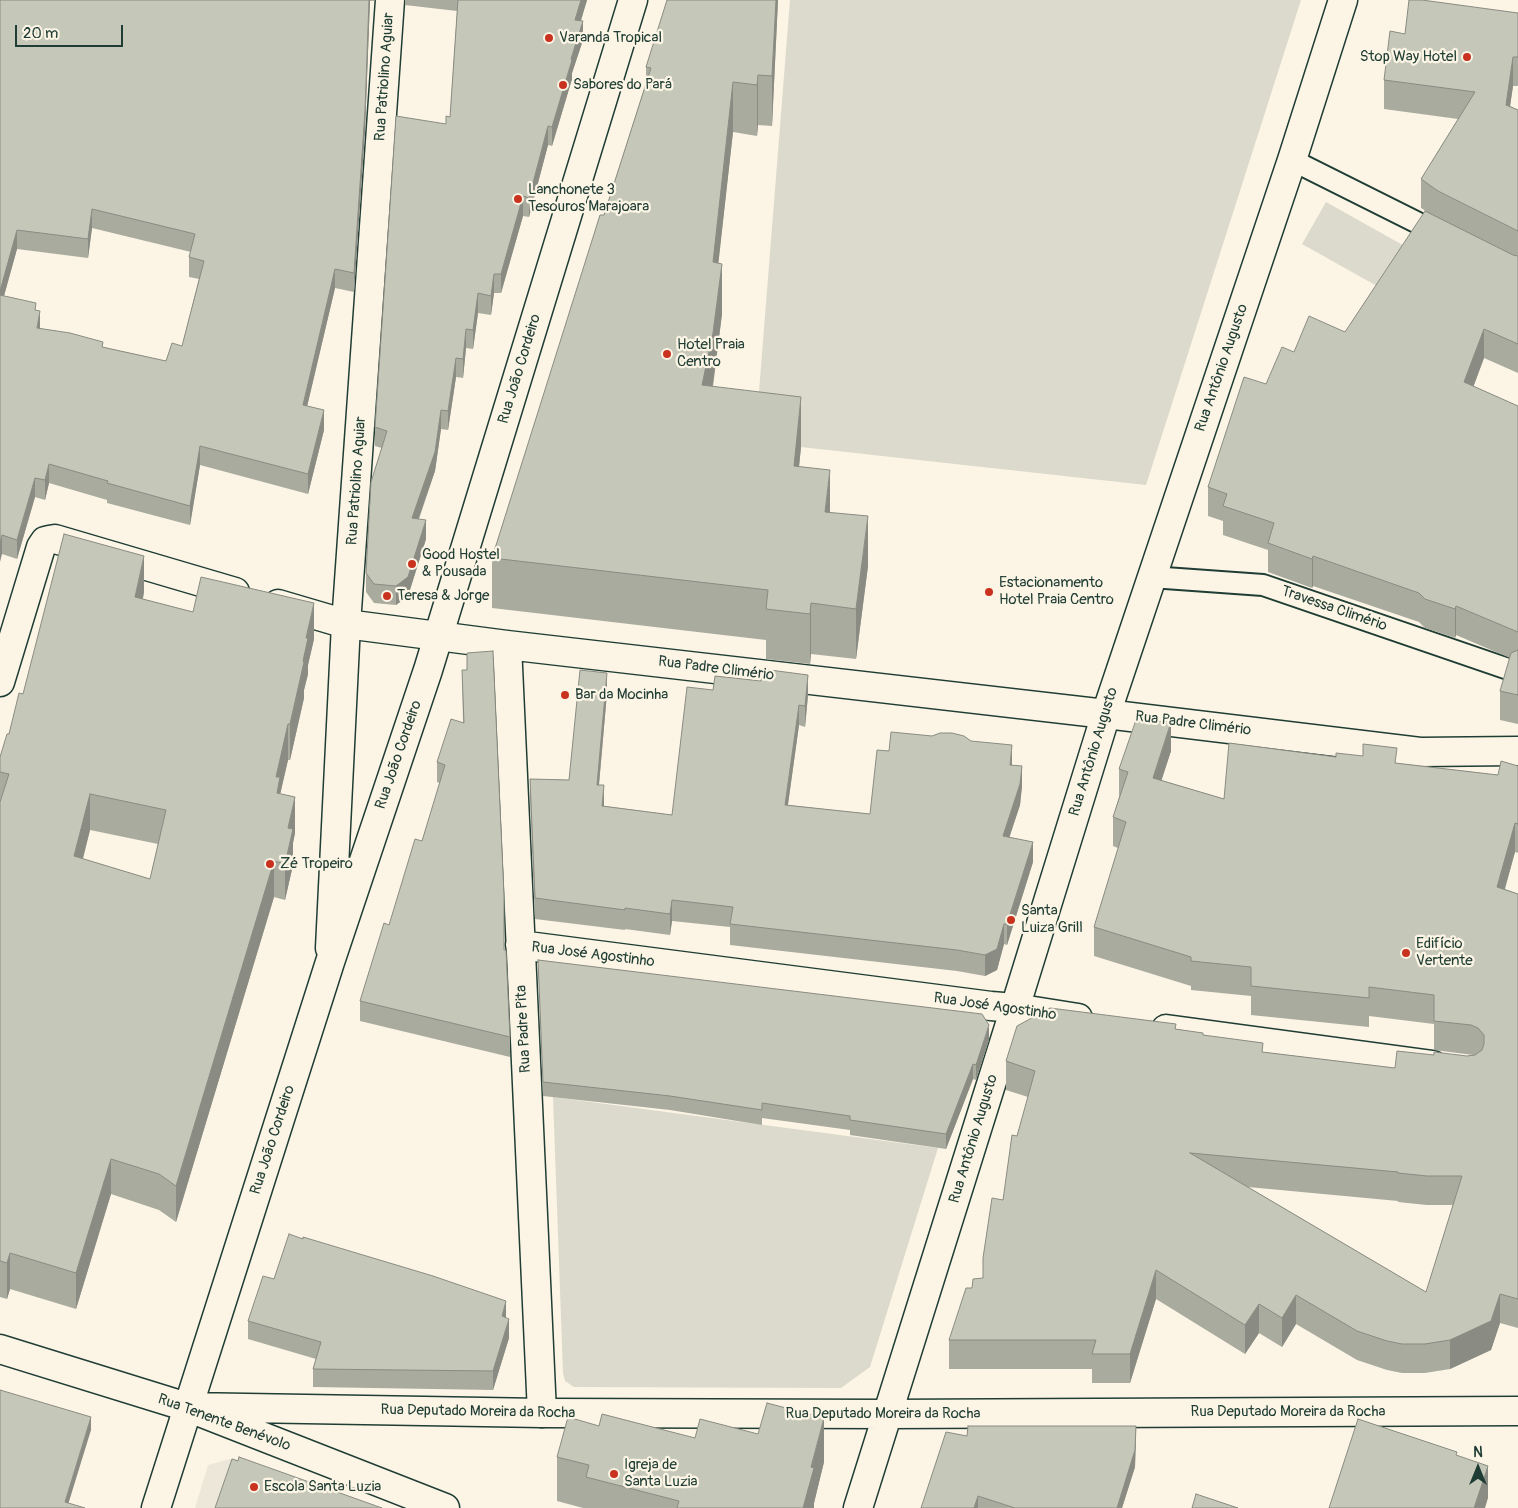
<!DOCTYPE html>
<html>
<head>
<meta charset="utf-8">
<style>
  body { margin:0 }
  #map { position:relative; width:1518px; height:1508px; overflow:hidden; background:#fcf5e5; font-family:Pangolin,sans-serif }
  canvas { display:block }
  .north { position:absolute; left:1453px; top:1443px; width:50px; height:50px; -webkit-text-stroke:4px #fcf5e5; paint-order:stroke; rotate:0deg; font-size:14px; font-weight:700; line-height:20px; text-align:center; color:#1f3d34 }
  .north::after { content:''; display:block; margin:auto; width:18px; height:22px; background:#1f3d34; clip-path:polygon(50% 0,100% 100%,50% 72%,0 100%) }
  .scale { position:absolute; left:15px; top:25px; width:108px; height:22px; box-sizing:border-box; border:2px solid #1f3d34; border-top:0; padding-left:6px; font-size:15px; line-height:18px; white-space:nowrap; color:#1f3d34; -webkit-text-stroke:4px #fcf5e5; paint-order:stroke }
</style>
</head>
<body>
<div id="map">
<canvas width="1518" height="1508"></canvas>
<div class="north">N</div>
<div class="scale">20 m</div>
</div>
<script>
const ctx = document.querySelector('canvas').getContext('2d');
ctx.lineJoin = 'round';
function paint(path, color) { ctx.fillStyle = color; ctx.fill(path, 'evenodd'); }
const poly = rows => new Path2D(rows.map(r => 'M' + r).join(''));
function stroke(path, color, width, dash) { ctx.strokeStyle = color; ctx.lineWidth = width; ctx.lineCap = dash ? 'butt' : 'round'; ctx.setLineDash(dash || []); ctx.stroke(path); }
function write(font, color, halo, rows, align = 'center') {
  ctx.font = font + ' Pangolin,sans-serif'; ctx.lineWidth = 4.5; ctx.setLineDash([]); ctx.textBaseline = 'middle'; ctx.strokeStyle = halo; ctx.fillStyle = color; for (const [text, x, y, turn = 0] of rows) {
    ctx.save(); ctx.translate(x, y); ctx.rotate((+turn || 0) * Math.PI / 180); ctx.textAlign = isNaN(turn) ? turn : align; if (halo) ctx.strokeText(text, 0, 0); ctx.fillText(text, 0, 0); ctx.restore();
  }
}
paint(poly([
  [233,1458,361,1508,195,1508,208,1465]
]), '#ece7d8');
paint(poly([
  [790,0,1301,0,1146,485,755,442],
  [1326,202,1408,248,1384,290,1302,244],
  [553,1097,938,1148,870,1367,841,1388,574,1387,565,1381,563,1373]
]), '#dcdacc');
const lane = poly([
  [1292,160,1442,235],
  [1151,577,1263,585,1511,670]
]);
const street = poly([
  [278,604,346,624,507,645,1106,714,1420,752,1518,751],
  [507,645,542,1413],
  [0,682,41,547,45,541,49,540,55,539,235,592],
  [520,945,991,1006,1015,1008,1078,1018],
  [330,948,346,624,390,0],
  [1166,1029,1433,1065]
]);
const secondary = poly([
  [0,1349,187,1407,445,1508],
  [187,1407,542,1413,888,1414,1518,1411],
  [156,1508,330,962,428,670,633,0],
  [858,1508,1015,1008,1106,714,1292,160,1343,0]
]);
stroke(lane, '#1f3d34', 24);
stroke(street, '#1f3d34', 31);
stroke(secondary, '#1f3d34', 31);
stroke(lane, '#fcf5e5', 20);
stroke(street, '#fcf5e5', 28);
stroke(secondary, '#fcf5e5', 28);
paint(poly([
  [0,0,375,0,374,1,370,1,365,131,354,292,335,288,307,406,324,430,308,494,200,465,190,525,107,503,107,500,49,483,45,500,35,497,17,559,2,554],
  [92,228,191,252,189,257,189,277,199,279,182,346,166,361,103,347,40,328,36,310,4,296,17,249,88,258],
  [405,0,587,0,581,21,583,40,572,73,572,79,552,146,548,145,529,217,523,216,501,293,494,293,491,315,478,313,473,349,466,348,463,378,456,377,448,430,441,429,435,471,419,519,426,539,408,596,396,605,374,603,366,592,366,573,382,448,375,446,375,427,446,124,450,117,457,11,405,5],
  [778,0,772,126,758,125,757,136,733,132,718,263,722,314,713,387,801,447,799,466,830,513,868,566,856,659,811,654,810,664,766,659,766,640,492,608,492,558,604,215,646,83,646,67],
  [1518,13,1518,86,1513,86,1510,106,1518,110,1518,373,1484,358,1473,387,1518,406,1518,724,1500,720,1500,691,1510,658,1456,635,1455,638,1425,628,1419,622,1313,586,1312,588,1268,572,1268,550,1223,535,1223,521,1208,516,1208,487,1266,384,1294,352,1345,332,1426,211,1421,208,1421,179,1458,119,1384,109,1384,80,1405,34],
  [144,592,143,599,193,612,314,639,308,665,308,674,304,690,304,698,290,760,288,760,280,794,295,833,293,843,293,865,285,900,274,897,176,1222,159,1210,111,1194,76,1309,10,1289,7,1299,0,1297,0,757,23,694],
  [90,830,158,844,150,879,83,859],
  [462,670,504,950,510,1037,510,1057,360,1021,360,1001,422,841,440,783,437,782,437,762,463,723],
  [713,690,808,695,805,727,799,725,788,805,870,814,889,751,971,741,1012,765,1022,786,1020,805,1009,837,1033,862,1007,945,1004,944,997,970,985,976,957,971,730,945,730,927,672,921,670,935,625,929,625,930,535,919,530,800,530,779,569,780,607,693,599,785,604,806,672,815],
  [1171,751,1161,780,1224,799,1336,757,1397,763,1498,775,1518,766,1518,853,1515,852,1505,889,1518,894,1518,1328,1500,1323,1491,1350,1450,1369,1425,1373,1402,1373,1387,1370,1357,1360,1296,1324,1282,1347,1259,1333,1245,1354,1156,1299,1130,1383,1092,1383,1092,1369,949,1369,949,1340,972,1288,983,1278,1003,1200,1017,1136,1028,1097,1006,1090,1006,1061,1176,1029,1203,1035,1263,1052,1395,1068,1434,1055,1467,1056,1473,1055,1434,1050,1434,1024,1369,1016,1369,1027,1251,1015,1251,996,1191,990,1191,986,1094,956,1094,927,1118,848,1113,846,1113,817,1119,797,1119,769],
  [1248,1187,1398,1201,1398,1202,1427,1205,1453,1205,1426,1292],
  [538,960,989,1040,976,1080,973,1079,946,1149,850,1135,850,1130,762,1118,762,1125,670,1110,543,1096],
  [303,1239,506,1318,509,1338,493,1390,313,1387,313,1369,316,1359,248,1339,248,1321,274,1279],
  [599,1426,695,1438,824,1462,814,1503,814,1508,583,1508,557,1501,557,1457],
  [967,1436,1136,1443,1135,1467,1122,1508,921,1508]
]), '#a9ab9f');
paint(poly([
  [369,0,370,0,365,131,354,292,354,273],
  [581,0,587,0,575,39,575,20],
  [776,0,778,0,772,126,772,76],
  [583,21,583,40,572,73,572,79,552,146,552,127,571,59],
  [1513,57,1513,86,1506,134,1506,105],
  [758,75,758,125,757,136,757,85],
  [733,82,733,132,713,312,713,262],
  [548,126,548,145,529,217,529,198],
  [523,196,523,216,501,293,501,274],
  [92,209,92,228,88,258,88,239],
  [17,230,17,249,0,310,0,291],
  [722,264,722,314,713,383,702,436,702,385],
  [335,269,335,288,303,424,303,405],
  [494,274,494,293,491,315,491,296],
  [478,293,478,313,473,349,473,330],
  [40,311,40,330,37,328],
  [466,329,466,348,463,378,463,359],
  [1484,329,1484,358,1464,412,1464,382],
  [456,358,456,377,448,430,448,411],
  [801,397,801,447,794,516,794,466],
  [324,410,324,430,308,494,308,474],
  [441,410,441,429,435,471,412,537,412,518],
  [200,446,200,465,190,525,190,506],
  [49,464,49,483,45,500,45,480],
  [830,470,830,520,825,512],
  [35,478,35,497,17,559,17,540],
  [868,516,868,566,856,659,856,609],
  [426,520,426,539,408,596,396,605,396,586],
  [2,535,2,554,0,562,0,543],
  [144,556,144,592,135,633,135,597],
  [1313,556,1313,586,1312,588,1312,559],
  [314,603,314,639,308,665,308,674,304,690,304,698,290,760,290,724,303,661,306,638],
  [811,603,811,654,810,664,810,614],
  [1456,606,1456,635,1455,638,1455,609],
  [607,673,607,693,597,806,597,785],
  [808,675,808,695,805,727,805,706],
  [799,705,799,725,785,825,785,805],
  [1171,722,1171,751,1153,807,1153,778],
  [288,724,288,760,280,795,277,829,276,777],
  [1012,745,1012,766,1010,765],
  [1022,766,1022,786,1020,805,1003,857,1003,836],
  [604,785,604,806,602,806],
  [90,794,90,830,74,892,74,856],
  [295,797,295,833,293,843,293,865,285,900,285,864,288,828],
  [1515,823,1515,852,1497,916,1497,887],
  [1033,842,1033,862,1007,945,1007,924],
  [274,861,274,897,176,1222,176,1186],
  [672,900,672,921,670,935,670,914],
  [1004,924,1004,944,997,970,985,976,985,955],
  [989,1025,989,1040,976,1080,976,1065],
  [973,1064,973,1079,946,1149,946,1134],
  [111,1159,111,1194,76,1309,76,1273],
  [10,1253,10,1289,7,1299,7,1263],
  [1156,1270,1156,1299,1130,1383,1130,1354],
  [1500,1294,1500,1323,1491,1350,1450,1369,1450,1340],
  [1296,1295,1296,1324,1282,1347,1282,1318],
  [506,1301,506,1319,502,1316],
  [1259,1304,1259,1333,1245,1354,1245,1325],
  [509,1319,509,1338,493,1390,493,1371],
  [91,1417,91,1430,67,1508,65,1502],
  [824,1418,824,1462,814,1503,814,1508,803,1508,811,1467],
  [1136,1426,1135,1467,1122,1508,1117,1508],
  [1488,1466,1488,1498,1485,1508,1474,1508],
  [978,1496,978,1508,974,1508]
]), '#8a8b82');
const building = poly([
  [0,0,369,0,365,111,354,273,335,269,303,405,324,410,308,474,200,446,190,506,107,483,108,481,49,464,45,480,35,478,17,540,2,535,0,543,0,295,36,303,35,310,40,311,37,328,70,333,103,342,102,347,166,361,172,343,182,346,204,261,189,257,195,234,92,209,88,239,17,230,0,291,0,0],
  [458,0,581,0,575,20,583,21,571,59,572,60,552,127,548,126,529,198,523,196,501,274,494,274,491,296,478,293,473,330,466,329,463,359,456,358,448,411,441,410,435,452,412,518,426,520,408,577,396,586,374,584,366,573,371,482,387,431,375,427,396,116,446,124,446,116,450,117,458,0],
  [667,0,776,0,772,76,758,75,757,85,733,82,713,262,722,264,713,333,702,385,801,397,794,466,830,470,825,512,868,516,856,609,811,603,810,614,766,609,768,590,492,558,600,215,604,215,651,68,646,67,667,0],
  [1409,0,1422,0,1518,13,1518,57,1513,57,1506,105,1518,110,1518,231,1438,191,1421,179,1475,92,1384,80,1390,31,1405,34,1409,0],
  [1425,211,1513,255,1518,256,1518,344,1484,329,1464,382,1518,406,1518,632,1456,606,1455,609,1425,599,1419,593,1313,556,1312,559,1268,543,1274,523,1223,506,1227,494,1208,487,1244,377,1266,384,1282,347,1294,352,1309,316,1345,332,1425,211],
  [64,534,144,556,135,597,193,612,201,577,314,603,306,638,308,638,303,661,304,662,290,724,288,724,276,777,280,777,277,793,295,797,288,828,293,829,285,864,274,861,176,1186,159,1174,111,1159,76,1273,10,1253,7,1263,0,1261,0,802,9,774,0,772,0,757,7,734,9,734,19,693,23,694,64,534],
  [90,794,166,810,150,879,74,856,90,794],
  [1518,650,1518,695,1500,691,1511,653,1518,650],
  [493,651,504,895,504,950,506,950,510,1037,360,1001,384,923,389,925,415,839,422,841,445,765,437,762,451,719,464,723,462,670,467,670,467,653,493,651],
  [762,669,808,675,805,706,799,705,785,805,870,814,877,750,889,751,891,732,932,736,940,733,952,733,964,736,971,741,1012,745,1010,765,1022,766,1020,784,1003,836,1033,842,1007,924,1004,924,997,949,985,955,957,950,730,924,733,907,672,900,670,914,625,908,625,910,535,898,530,779,569,780,580,670,607,673,597,785,604,785,602,806,672,815,687,687,713,690,715,676,761,681,762,669],
  [1136,720,1171,722,1153,778,1224,799,1229,743,1336,757,1336,753,1363,756,1363,744,1397,748,1395,763,1498,775,1501,761,1518,766,1518,824,1515,823,1497,887,1518,894,1518,1299,1500,1294,1491,1321,1450,1340,1425,1344,1402,1344,1387,1341,1357,1331,1296,1295,1282,1318,1259,1304,1245,1325,1156,1270,1130,1354,1092,1354,1096,1340,949,1340,966,1288,972,1288,973,1279,983,1278,983,1258,992,1198,1003,1200,1012,1135,1017,1136,1035,1071,1006,1061,1017,1026,1050,1008,1176,1024,1175,1029,1203,1033,1203,1035,1263,1043,1262,1052,1395,1068,1397,1051,1434,1055,1434,1052,1467,1056,1475,1055,1482,1050,1484,1044,1484,1035,1478,1028,1471,1025,1434,1021,1434,995,1369,987,1369,998,1251,986,1251,967,1191,961,1191,957,1094,927,1126,822,1113,817,1128,772,1119,769,1136,720],
  [1190,1153,1398,1172,1398,1173,1427,1176,1462,1176,1426,1292,1190,1153],
  [538,960,982,1014,989,1025,976,1065,973,1064,946,1134,850,1120,850,1116,762,1103,762,1110,670,1096,543,1082,538,960],
  [289,1234,303,1239,303,1237,433,1276,506,1301,502,1316,509,1319,493,1371,313,1369,321,1342,248,1321,263,1276,274,1279,289,1234],
  [0,1390,91,1417,65,1502,85,1508,0,1508,0,1390],
  [767,1403,824,1418,811,1467,814,1468,803,1508,677,1508,679,1501,586,1477,589,1465,557,1457,568,1417,599,1426,602,1414,695,1438,700,1419,758,1434,767,1403],
  [1358,1419,1457,1452,1456,1455,1488,1466,1474,1508,1329,1508,1358,1419],
  [968,1426,1136,1426,1135,1450,1117,1508,1015,1508,978,1496,974,1508,921,1508,946,1432,967,1436,968,1426],
  [239,1457,382,1508,215,1508,232,1459,238,1461,239,1457],
  [1196,1494,1238,1508,1192,1508,1196,1494]
]);
paint(building, '#c5c7b9');
stroke(building, '#8a8b82', 1);
for (const [x, y, r, color] of [
  [549,38,5,"#c8321e"],
  [1467,57,5,"#c8321e"],
  [563,85,5,"#c8321e"],
  [518,199,5,"#c8321e"],
  [667,354,5,"#c8321e"],
  [412,564,5,"#c8321e"],
  [989,592,5,"#c8321e"],
  [387,596,5,"#c8321e"],
  [565,695,5,"#c8321e"],
  [270,864,5,"#c8321e"],
  [1011,920,5,"#c8321e"],
  [1406,953,5,"#c8321e"],
  [614,1474,5,"#c8321e"],
  [254,1487,5,"#c8321e"]
]) { const dot = new Path2D(); dot.arc(x, y, r, 0, 2 * Math.PI); ctx.fillStyle = color; ctx.fill(dot); stroke(dot, '#fcf5e5', 2); }
write('15px', '#1f3d34', '#fcf5e5', [
  ["Varanda Tropical",559,38],
  ["Stop Way Hotel",1457,57,"right"],
  ["Sabores do Pará",573,85],
  ["Lanchonete 3",528,190],
  ["Tesouros Marajoara",528,207],
  ["Hotel Praia",677,345],
  ["Centro",677,362],
  ["Good Hostel",422,555],
  ["& Pousada",422,572],
  ["Estacionamento",999,583],
  ["Hotel Praia Centro",999,600],
  ["Teresa & Jorge",397,596],
  ["Bar da Mocinha",575,695],
  ["Zé Tropeiro",280,864],
  ["Santa",1021,911],
  ["Luiza Grill",1021,928],
  ["Edifício",1416,944],
  ["Vertente",1416,961],
  ["Igreja de",624,1465],
  ["Santa Luzia",624,1482],
  ["Escola Santa Luzia",264,1487]
], 'left');
write('15px', '#1f3d34', '#fcf5e5', [
  ["Rua Patriolino Aguiar",385,77,-86],
  ["Rua Antônio Augusto",1222,368,-71],
  ["Rua João Cordeiro",520,369,-73],
  ["Rua Patriolino Aguiar",357,481,-86],
  ["Travessa Climério",1334,609,19],
  ["Rua Padre Climério",716,669,7],
  ["Rua Padre Climério",1193,724,7],
  ["Rua Antônio Augusto",1094,752,-73],
  ["Rua João Cordeiro",399,755,-71],
  ["Rua José Agostinho",593,955,7],
  ["Rua José Agostinho",995,1007,8],
  ["Rua Padre Pita",524,1029,-93],
  ["Rua Antônio Augusto",974,1139,-73],
  ["Rua João Cordeiro",273,1140,-72],
  ["Rua Deputado Moreira da Rocha",478,1412,1],
  ["Rua Deputado Moreira da Rocha",1288,1412],
  ["Rua Deputado Moreira da Rocha",883,1414],
  ["Rua Tenente Benévolo",224,1423,20]
]);
</script>
</body>
</html>
